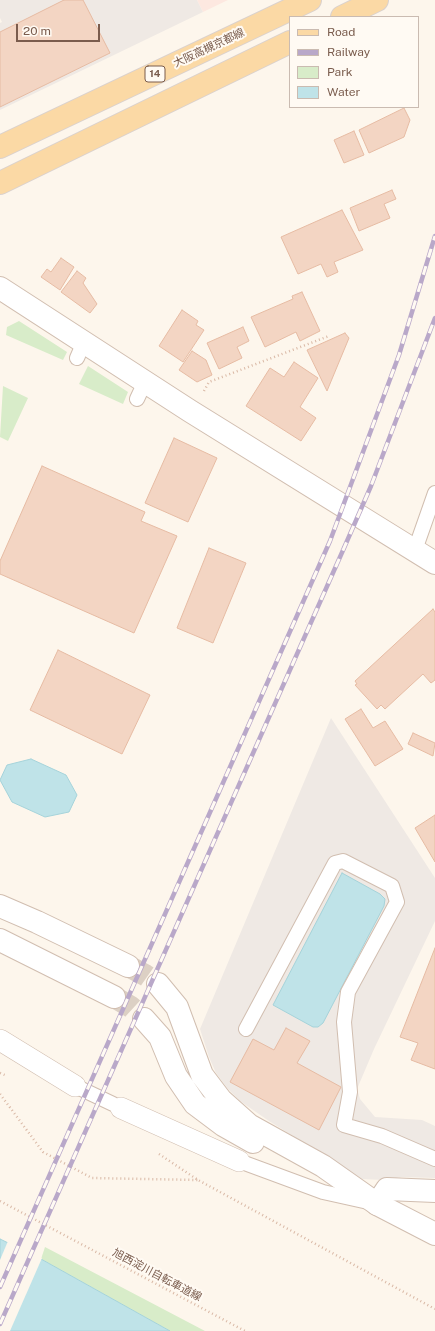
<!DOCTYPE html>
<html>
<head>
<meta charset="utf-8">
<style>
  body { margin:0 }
  #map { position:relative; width:435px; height:1331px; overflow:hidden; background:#fdf6ec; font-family:"Public Sans",sans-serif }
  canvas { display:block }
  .legend { position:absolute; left:289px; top:16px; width:130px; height:92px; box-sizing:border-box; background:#fffaf3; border:1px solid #cabbb1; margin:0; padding:5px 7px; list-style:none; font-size:12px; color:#7a5c4d }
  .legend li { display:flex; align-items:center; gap:8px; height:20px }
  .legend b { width:20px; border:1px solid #cabbb1 }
  .scale { position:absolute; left:16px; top:24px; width:84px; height:18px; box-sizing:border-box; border:2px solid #7a5c4d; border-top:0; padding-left:5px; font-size:12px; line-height:14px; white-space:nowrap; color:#7a5c4d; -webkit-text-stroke:3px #fffaf3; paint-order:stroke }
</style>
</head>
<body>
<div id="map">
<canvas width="435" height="1331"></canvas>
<ul class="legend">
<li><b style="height:5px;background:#fbd9a5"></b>Road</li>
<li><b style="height:5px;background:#b9a8c9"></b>Railway</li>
<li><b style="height:11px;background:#d8ecc9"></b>Park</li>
<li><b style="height:11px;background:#bfe3e8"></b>Water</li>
</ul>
<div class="scale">20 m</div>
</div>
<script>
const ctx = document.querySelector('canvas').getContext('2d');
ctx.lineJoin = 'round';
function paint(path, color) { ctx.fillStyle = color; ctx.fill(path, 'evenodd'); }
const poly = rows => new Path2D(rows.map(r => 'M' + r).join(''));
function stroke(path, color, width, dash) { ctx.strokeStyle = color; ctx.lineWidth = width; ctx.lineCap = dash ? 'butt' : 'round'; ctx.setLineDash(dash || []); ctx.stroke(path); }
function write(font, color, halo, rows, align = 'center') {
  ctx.font = font + ' "Public Sans","Noto Sans JP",sans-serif'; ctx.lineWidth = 4; ctx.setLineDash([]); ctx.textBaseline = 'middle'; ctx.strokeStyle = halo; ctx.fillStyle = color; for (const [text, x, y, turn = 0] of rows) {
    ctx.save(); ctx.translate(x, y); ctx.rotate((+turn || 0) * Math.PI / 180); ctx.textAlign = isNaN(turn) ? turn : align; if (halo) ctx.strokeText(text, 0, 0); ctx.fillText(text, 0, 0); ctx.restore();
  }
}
paint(poly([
  [197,0,228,0,203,12]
]), '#fde8e0');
paint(poly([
  [0,0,197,0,203,12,0,110,0,23,2,22,0,18],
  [331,718,435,878,435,921,374,1049,357,1089,360,1099,375,1117,422,1120,435,1126,435,1178,402,1177,383,1180,362,1179,269,1121,240,1101,228,1089,216,1073,209,1057,200,1029]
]), '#efe9e4');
paint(poly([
  [19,321,67,352,63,360,6,335,7,327],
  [88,366,128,392,123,404,79,384],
  [3,386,28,398,8,441,0,437],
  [45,1247,205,1331,170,1331,41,1259]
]), '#d8ecc9');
const water = poly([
  [31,759,66,775,77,795,69,812,45,817,12,802,0,780,7,765,31,759],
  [342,873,380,894,385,899,384,906,323,1023,318,1027,313,1027,273,1005,342,873],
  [0,1239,41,1259,170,1331,0,1331,0,1239]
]);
paint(water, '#bfe3e8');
stroke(water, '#a5d3da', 1);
paint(poly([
  [8,1241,42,1258,10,1331,0,1331,0,1260]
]), '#fdf6ec');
const building = poly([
  [64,0,83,0,110,53,0,107,0,32,64,0],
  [404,108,410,120,404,137,369,153,359,130,404,108],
  [354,131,364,155,344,163,334,140,354,131],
  [392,190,396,199,384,204,390,218,359,231,350,208,392,190],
  [342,210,363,250,334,262,338,272,327,277,321,264,298,274,281,237,342,210],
  [61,258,74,267,60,290,41,277,47,269,51,272,61,258],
  [77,271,86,278,83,283,97,304,90,313,61,292,77,271],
  [302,292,320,331,300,341,296,332,265,347,251,317,293,299,292,296,302,292],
  [182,310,198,321,196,325,204,330,183,362,159,346,182,310],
  [243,327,249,341,237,347,242,358,219,369,207,343,243,327],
  [345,333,349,338,327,391,307,350,345,333],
  [192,351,206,360,212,375,197,382,179,370,192,351],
  [294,362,318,378,300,407,316,418,301,441,246,406,270,368,284,377,294,362],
  [174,438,217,458,188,522,145,503,174,438],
  [42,466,145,512,141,521,177,536,134,633,0,574,0,561,42,466],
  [209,548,246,563,213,643,177,628,209,548],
  [433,609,435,612,435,680,431,683,423,674,385,709,381,705,377,709,355,685,357,684,355,681,433,609],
  [58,650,150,695,122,754,30,710,58,650],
  [361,709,373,728,385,721,403,749,375,766,345,719,361,709],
  [413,733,435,743,433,756,408,744,413,733],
  [435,815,435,862,415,828,435,815],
  [435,948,435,1069,411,1060,418,1043,400,1037,435,948],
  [286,1028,310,1041,297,1063,341,1087,319,1130,230,1082,253,1039,274,1050,286,1028]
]);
paint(building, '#f3d5c3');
stroke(building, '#e6bba3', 1);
stroke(poly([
  [128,966,145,975,158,984],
  [114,997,131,1007,144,1019]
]), '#dcd0c4', 22, [22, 11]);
const service = poly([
  [77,358,84,342],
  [137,399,145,382],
  [415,550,435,493],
  [246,1029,335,863,343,861,392,886,397,902,348,992,344,1022,350,1092,344,1125,382,1136,435,1159],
  [75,1086,113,1104],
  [239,1161,323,1192,368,1202]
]);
const pedestrian = poly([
  [0,1040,75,1086],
  [121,1108,239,1161]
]);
const minor = poly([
  [0,288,190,411,435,563],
  [0,906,37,922,128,966],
  [0,940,114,997],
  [158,984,177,1007,202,1075,221,1100,249,1125,323,1166,377,1204],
  [144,1019,160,1037,176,1076,195,1104,223,1125,253,1142],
  [377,1204,387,1189,435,1191]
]);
const tertiary = poly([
  [377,1204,435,1234]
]);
const primary = poly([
  [342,17,377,0],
  [0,147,310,0],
  [0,183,290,42]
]);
stroke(service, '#d1beb0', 16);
stroke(pedestrian, '#d1beb0', 22);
stroke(minor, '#d1beb0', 24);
stroke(tertiary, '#d1beb0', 24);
stroke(primary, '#dad1cd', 24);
stroke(poly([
  [204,391,209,382,329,336],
  [0,1073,7,1076],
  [0,1094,43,1152,92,1178,198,1180],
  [159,1154,198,1180,435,1309],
  [0,1201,245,1331]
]), '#d9b8a5', 2.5, [1, 3]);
stroke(service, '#fff', 14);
stroke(pedestrian, '#fff', 21);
stroke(minor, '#fff', 22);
stroke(tertiary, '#fff', 22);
stroke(primary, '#fbd9a5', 22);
const rail = poly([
  [0,1287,330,541,399,355,435,236],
  [0,1324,344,548,371,486,435,318]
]);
stroke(rail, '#b9a8c9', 4.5);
stroke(rail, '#fffaf3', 3, [9]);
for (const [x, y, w] of [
  [155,74,20]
]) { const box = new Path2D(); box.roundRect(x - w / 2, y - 8, w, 16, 3); ctx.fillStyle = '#fffaf3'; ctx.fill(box); stroke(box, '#7a5c4d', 1); }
write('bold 10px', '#7a5c4d', null, [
  ["14",155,74]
]);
write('11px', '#7a5c4d', '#fffaf3', [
  ["大阪高槻京都線",209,48,-25],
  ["旭西淀川自転車道線",157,1275,28]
]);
</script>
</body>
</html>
